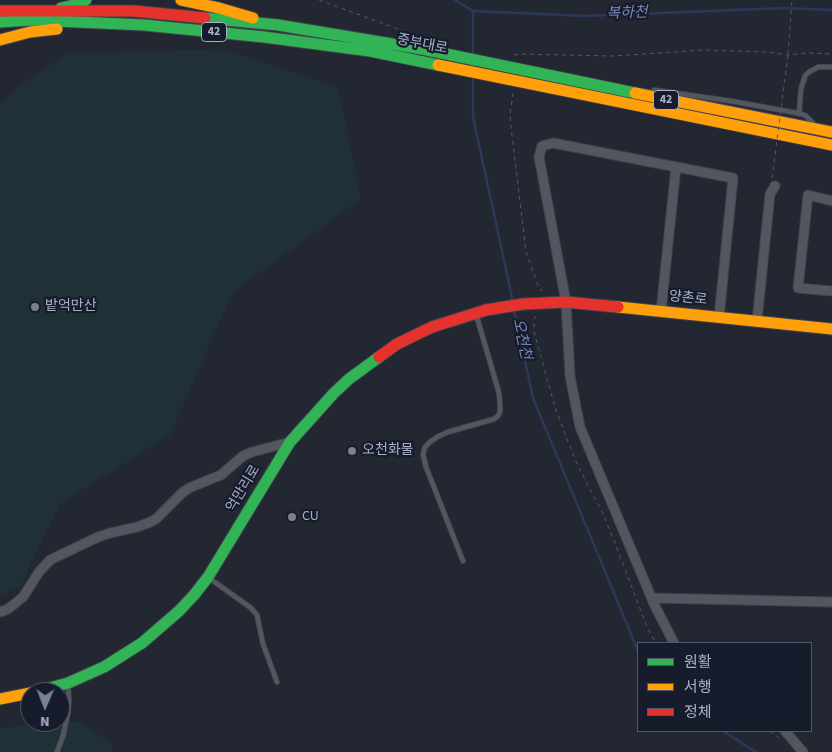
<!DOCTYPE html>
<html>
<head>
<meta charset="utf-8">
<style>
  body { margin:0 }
  #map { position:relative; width:832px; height:752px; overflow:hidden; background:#232731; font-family:"Source Sans 3","Noto Sans KR",sans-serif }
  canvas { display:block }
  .legend { position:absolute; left:637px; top:642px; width:175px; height:90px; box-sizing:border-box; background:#171c2c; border:1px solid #525769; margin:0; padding:6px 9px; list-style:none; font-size:15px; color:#aab0c5 }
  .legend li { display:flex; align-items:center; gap:10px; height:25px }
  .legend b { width:25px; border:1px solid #525769 }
  .north { position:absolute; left:20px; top:682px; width:50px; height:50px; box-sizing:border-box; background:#171c2c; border:1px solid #525769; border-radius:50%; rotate:181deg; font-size:14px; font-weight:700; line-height:20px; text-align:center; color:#aab0c5 }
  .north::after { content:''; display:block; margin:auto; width:18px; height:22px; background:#7b8091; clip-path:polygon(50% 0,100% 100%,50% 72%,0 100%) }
</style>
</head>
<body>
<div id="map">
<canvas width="832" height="752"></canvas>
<ul class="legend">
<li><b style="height:6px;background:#30b455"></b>원활</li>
<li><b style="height:6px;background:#ff9f0a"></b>서행</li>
<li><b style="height:6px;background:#e5322d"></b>정체</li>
</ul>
<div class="north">N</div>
</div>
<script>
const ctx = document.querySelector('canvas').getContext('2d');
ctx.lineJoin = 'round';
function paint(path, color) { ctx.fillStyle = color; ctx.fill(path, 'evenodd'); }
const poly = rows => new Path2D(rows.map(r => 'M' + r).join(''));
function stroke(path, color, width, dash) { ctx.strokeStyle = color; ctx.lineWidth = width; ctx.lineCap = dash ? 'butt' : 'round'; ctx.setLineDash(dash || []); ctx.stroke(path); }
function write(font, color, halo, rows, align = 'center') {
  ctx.font = font + ' "Source Sans 3","Noto Sans KR",sans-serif'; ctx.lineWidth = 4.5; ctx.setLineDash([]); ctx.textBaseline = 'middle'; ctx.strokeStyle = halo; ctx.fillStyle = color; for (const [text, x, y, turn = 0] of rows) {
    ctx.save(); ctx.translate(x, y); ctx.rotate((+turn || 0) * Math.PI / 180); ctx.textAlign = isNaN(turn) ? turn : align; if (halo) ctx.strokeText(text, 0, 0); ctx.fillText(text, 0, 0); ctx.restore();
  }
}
paint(poly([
  [224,49,338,87,361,199,232,293,170,435,60,504,39,546,21,586,0,596,0,105,22,83,68,53],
  [80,721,110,742,114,752,0,752,0,728]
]), '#203037');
stroke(poly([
  [455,0,473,11,586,16,785,8,832,10],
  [473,54,473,11],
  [473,77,473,117,513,302],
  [514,310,533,398,638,651],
  [723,731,756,752]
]), '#2c385a', 2.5);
const lane = poly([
  [654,90,731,101,802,114,806,116,813,123],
  [799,114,801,89,805,76,809,72,818,67,832,67],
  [463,561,426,467,423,454,425,447,430,442,437,437,448,432,494,419,498,416,500,412,500,404,499,393,476,314],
  [209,578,251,608,257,615,263,644,277,682],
  [57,752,63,736,68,713,69,701,68,685]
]);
const street = poly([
  [832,201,808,195,798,288,832,291],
  [661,311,676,167],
  [757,321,770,194,775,186],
  [652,598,832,602],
  [0,612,8,609,23,597,39,572,50,560,98,537,110,533,137,527,148,523,156,519,182,493,189,488,221,475,243,456,252,452,290,442],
  [674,643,654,604,580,427,570,376,566,302,539,157,542,146,553,143,733,178,719,317],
  [785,731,803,752]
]);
const fast = poly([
  [61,8,74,5,86,0],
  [205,18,278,25,422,49,635,93],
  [0,22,32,20,144,25,264,37,370,51,438,65],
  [35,692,68,683,104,667,142,643,179,611,194,595,208,577,290,442,334,393,349,379,379,357]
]);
const slow = poly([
  [181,0,219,8,253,18],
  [0,40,30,32,57,29],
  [438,65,832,145],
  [635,93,832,132],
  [618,307,832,329],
  [0,699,30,693]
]);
const jam = poly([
  [0,11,134,11,205,18],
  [379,357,397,344,432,327,486,310,523,304,566,302,618,307]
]);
stroke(lane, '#3f424a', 6);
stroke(street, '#3f424a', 11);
stroke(fast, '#3f424a', 13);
stroke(slow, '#3f424a', 13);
stroke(jam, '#3f424a', 13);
stroke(poly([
  [319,0,417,36],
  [788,54,792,0],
  [514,55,518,54,613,56,703,50,767,52,788,55,808,53,832,54],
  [513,93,510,115,511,127,526,252,537,283,542,291],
  [536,316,534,319,534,332,555,407,565,434,578,466,603,514,615,543,647,627,656,643],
  [770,731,779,738]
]), '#545963', 1, [4, 4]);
stroke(lane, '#525660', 4.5);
stroke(street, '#525660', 9);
stroke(fast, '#30b455', 11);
stroke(slow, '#ff9f0a', 11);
stroke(jam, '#e5322d', 11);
stroke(poly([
  [770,194,788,55]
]), '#545963', 1, [4, 4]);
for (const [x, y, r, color] of [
  [35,307,5,"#7b8091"],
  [352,451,5,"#7b8091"],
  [292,517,5,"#7b8091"]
]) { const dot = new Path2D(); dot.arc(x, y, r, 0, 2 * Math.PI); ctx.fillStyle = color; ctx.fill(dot); stroke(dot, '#171c2c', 2); }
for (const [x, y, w] of [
  [214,32,25],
  [666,100,25]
]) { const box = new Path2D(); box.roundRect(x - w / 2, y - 9.5, w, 19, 4); ctx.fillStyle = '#171c2c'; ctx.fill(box); stroke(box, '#aab0c5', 1); }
write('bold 12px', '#aab0c5', null, [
  ["42",214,32],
  ["42",666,100]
]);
write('14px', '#aab0c5', '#171c2c', [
  ["중부대로",422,45,11],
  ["양촌로",688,299,6],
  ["억만리로",244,489,-59]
]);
write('14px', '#aab0c5', '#171c2c', [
  ["밭억만산",45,307],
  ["오천화물",362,451],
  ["CU",302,517]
], 'left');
write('italic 15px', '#7888b5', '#171c2c', [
  ["복하천",627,14,-2],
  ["오천천",521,339,78]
]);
</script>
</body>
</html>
